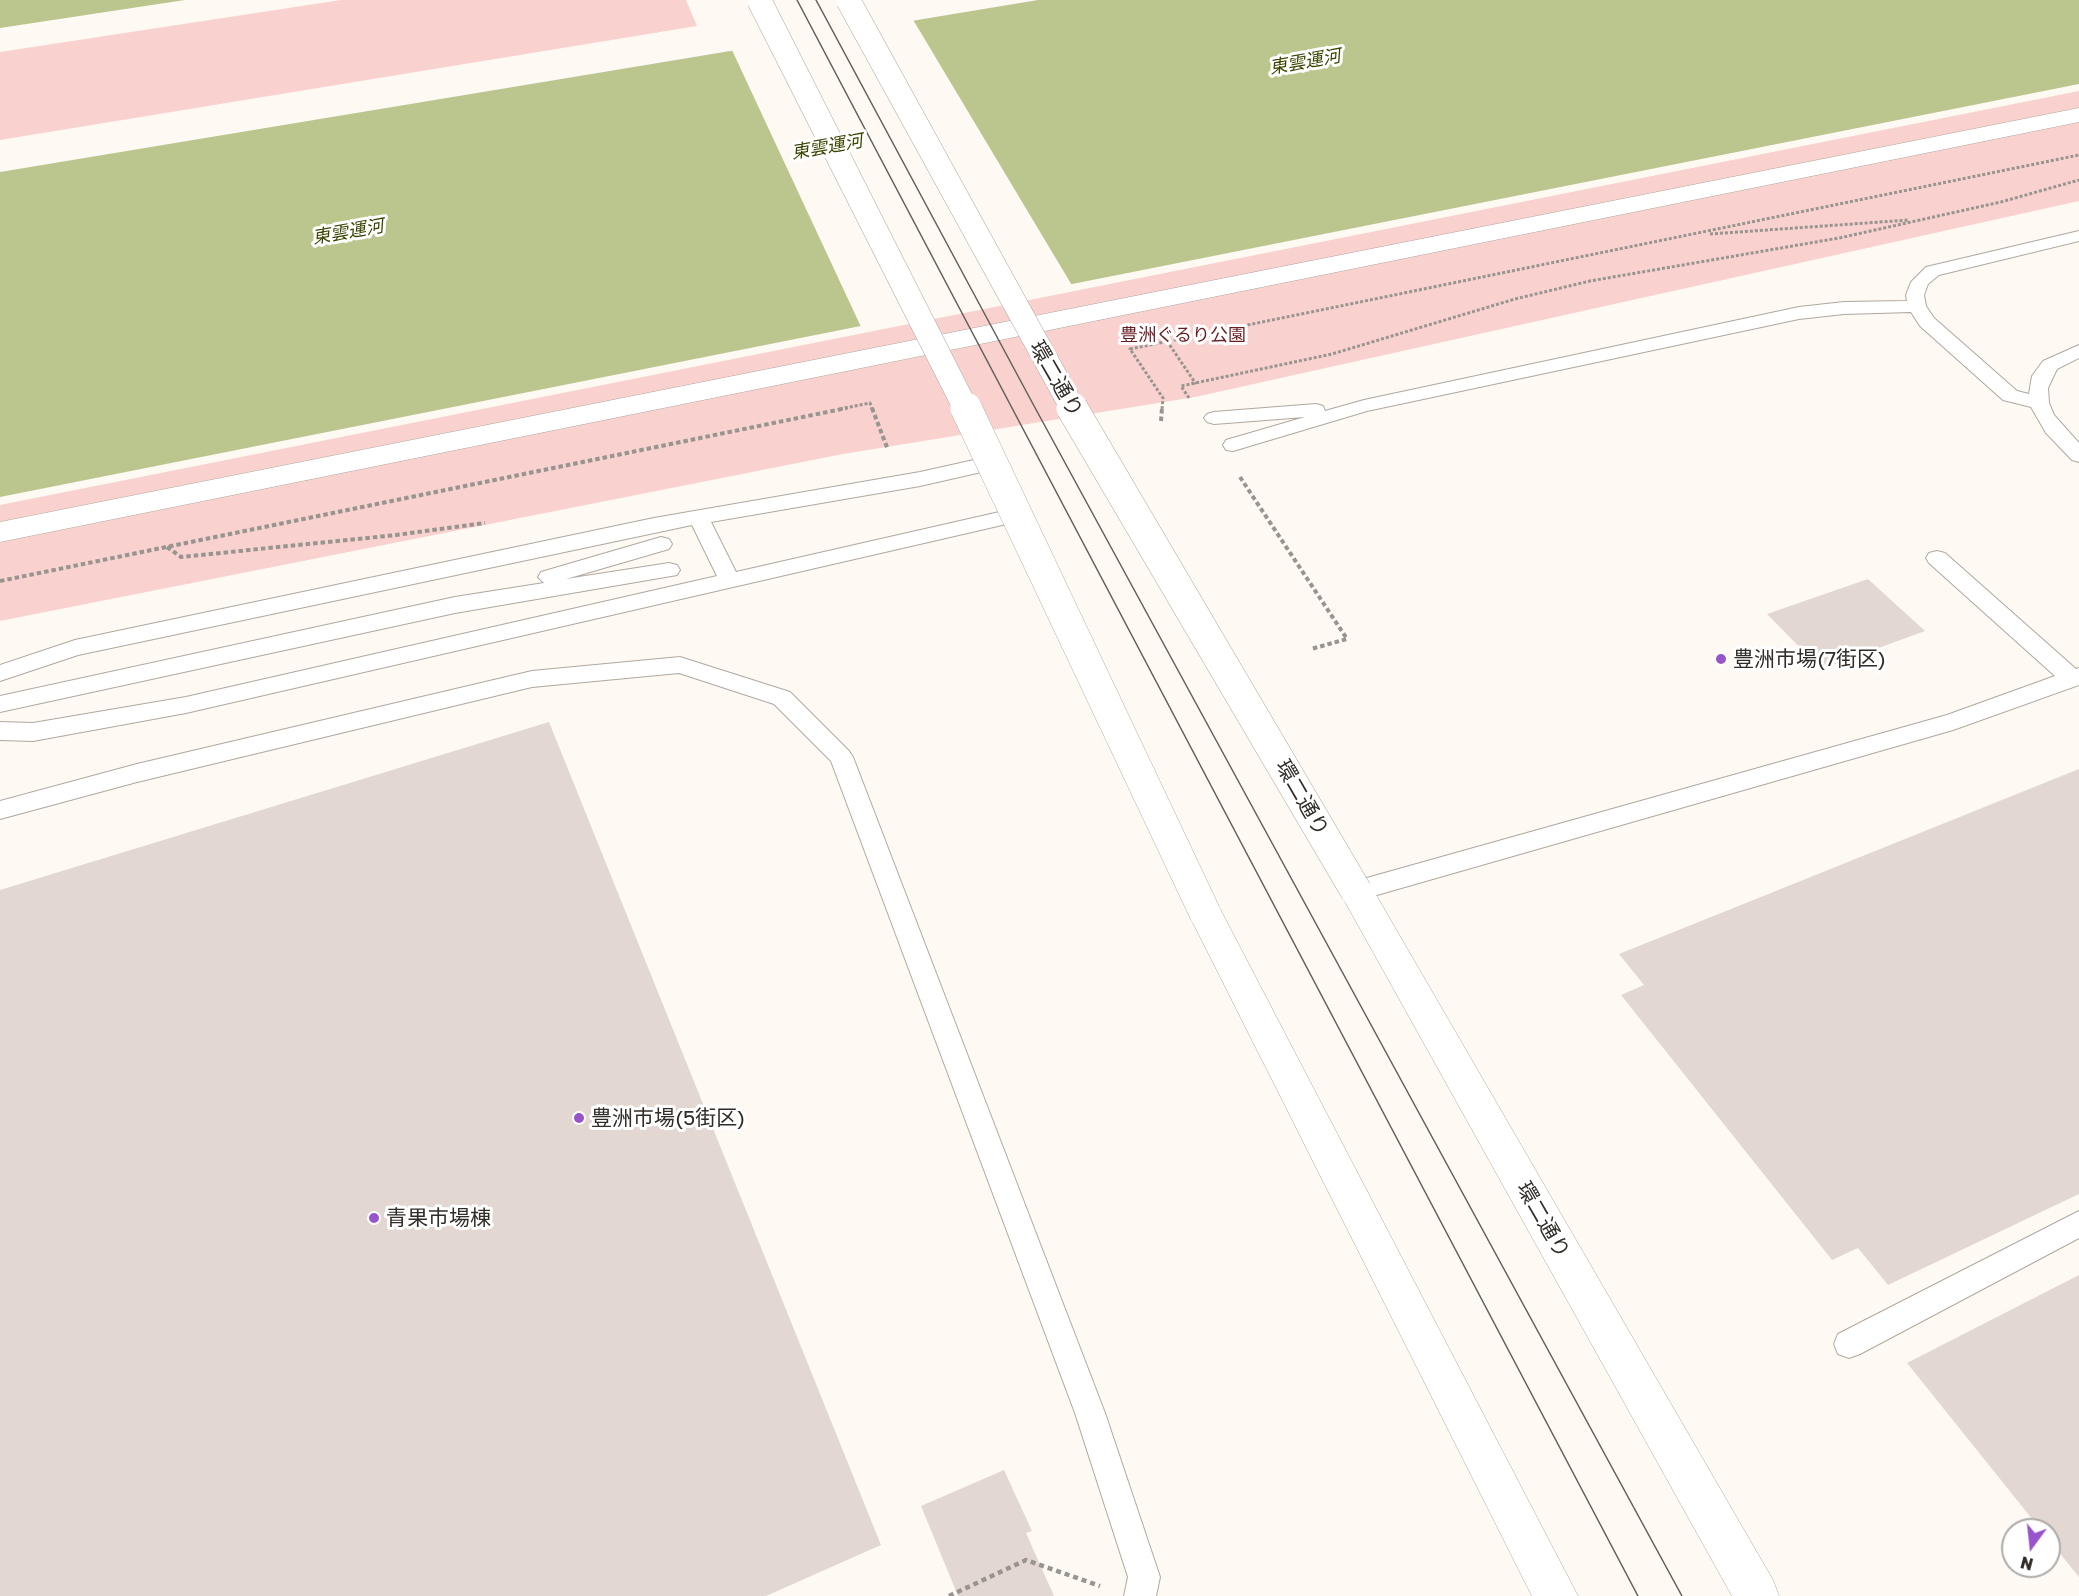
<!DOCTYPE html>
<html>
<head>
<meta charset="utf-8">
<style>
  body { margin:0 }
  #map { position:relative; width:2079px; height:1596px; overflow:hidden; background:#fef9f3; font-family:"Golos Text",sans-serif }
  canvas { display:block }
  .north { position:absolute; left:2001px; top:1518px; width:60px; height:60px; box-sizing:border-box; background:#fff; border:2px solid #acaba9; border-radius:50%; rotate:195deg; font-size:16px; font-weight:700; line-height:24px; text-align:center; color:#302d29 }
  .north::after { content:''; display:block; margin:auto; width:21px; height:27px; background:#9855cb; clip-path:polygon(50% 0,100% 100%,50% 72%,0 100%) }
</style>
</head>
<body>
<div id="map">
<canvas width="2079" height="1596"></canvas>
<div class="north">N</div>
</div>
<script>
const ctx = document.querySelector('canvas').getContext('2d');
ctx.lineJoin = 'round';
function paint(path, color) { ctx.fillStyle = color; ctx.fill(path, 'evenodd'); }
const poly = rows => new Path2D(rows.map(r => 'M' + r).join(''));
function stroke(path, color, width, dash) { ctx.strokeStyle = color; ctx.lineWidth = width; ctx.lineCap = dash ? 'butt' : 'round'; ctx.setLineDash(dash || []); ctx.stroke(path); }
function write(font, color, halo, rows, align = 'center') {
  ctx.font = font + ' "Golos Text","Noto Sans JP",sans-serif'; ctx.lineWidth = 6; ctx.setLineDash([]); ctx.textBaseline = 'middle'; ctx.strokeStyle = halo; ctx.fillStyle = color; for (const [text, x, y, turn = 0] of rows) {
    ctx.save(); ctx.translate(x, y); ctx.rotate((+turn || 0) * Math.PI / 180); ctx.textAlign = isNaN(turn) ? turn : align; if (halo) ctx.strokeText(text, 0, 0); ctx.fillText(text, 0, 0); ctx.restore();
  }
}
paint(poly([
  [341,0,686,0,697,26,0,140,0,52],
  [2079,91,2079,201,1195,397,843,454,0,621,0,505]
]), '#f9d2d0');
paint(poly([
  [0,0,185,0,0,28],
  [1038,0,2079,0,2079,84,0,497,0,172]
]), '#bbc68f');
paint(poly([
  [912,18,1073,287,862,329,731,48]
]), '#fef9f3');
paint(poly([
  [1868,579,1925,631,1821,669,1767,614],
  [549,722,881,1545,766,1596,0,1596,0,890],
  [2079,769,2079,1194,1888,1285,1858,1248,1832,1260,1621,995,1644,985,1619,954],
  [2079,1275,2079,1577,2049,1540,2049,1530,2041,1530,1907,1363],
  [1004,1470,1032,1531,1026,1533,1054,1596,958,1596,921,1506]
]), '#e3d7d1');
const service = poly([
  [2079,231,2079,241,1939,275,1928,284,1924,295,1926,306,1934,318,2017,391,2029,394,2032,376,2043,361,2079,345,2079,358,2057,369,2048,388,2049,403,2054,415,2079,443,2079,462,2072,460,2046,433,2031,407,2003,400,1920,326,1911,312,1844,314,1799,319,1367,411,1233,451,1226,450,1223,445,1226,440,1305,417,1214,424,1207,422,1204,418,1207,414,1214,412,1316,404,1323,406,1325,411,1364,400,1799,307,1844,302,1907,301,1906,295,1911,282,1926,267,2079,231],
  [992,456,999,458,1002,463,999,468,920,486,711,522,736,572,1017,508,1024,510,1028,515,1024,520,186,713,33,741,0,740,0,722,33,723,186,697,717,576,692,525,78,655,0,681,0,665,75,640,654,518,920,472,992,456],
  [661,537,669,539,672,544,669,549,566,579,669,563,677,565,680,570,677,575,455,613,0,712,0,696,455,597,544,583,538,577,541,572,661,537],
  [1937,551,1945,553,2076,669,2079,668,2079,685,1953,730,1356,901,1347,898,1344,891,1347,884,1356,881,1947,715,2055,676,1929,563,1926,558,1929,553,1937,551],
  [680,657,790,692,849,751,853,757,1105,1413,1160,1577,1156,1596,1124,1596,1128,1577,1075,1413,831,761,774,704,679,673,532,687,137,782,0,819,0,801,137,764,532,671,680,657],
  [2079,1211,2079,1238,1860,1354,1849,1358,1838,1354,1834,1344,1838,1334,2079,1211]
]);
const pedestrian = poly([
  [2079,108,2079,122,0,542,0,522,2079,108]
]);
const secondary = poly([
  [1356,878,1368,881,1773,1580,1779,1596,1732,1596,1339,891,1344,881,1356,878],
  [1205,899,1217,903,1578,1596,1532,1596,1188,913,1193,903,1205,899]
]);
stroke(service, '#b0a89f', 2);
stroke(pedestrian, '#b0a89f', 1);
stroke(secondary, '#b0a89f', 1);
stroke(poly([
  [1710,234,1909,220],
  [1167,341,1196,384],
  [1189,398,1181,386,1332,354,1515,299,1590,281,1839,238,2001,202,2079,180],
  [840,409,870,403,872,409],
  [1162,409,1163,398,1130,349,2079,155]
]), '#98948f', 3, [3, 2]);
stroke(poly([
  [872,408,888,450],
  [1161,421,1162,408],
  [1240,477,1347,639,1311,649],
  [167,547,181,557,396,535,485,523],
  [0,581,847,408]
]), '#98948f', 4, [4.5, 3]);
stroke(poly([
  [949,1596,1026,1560,1100,1586]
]), '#98948f', 4.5, [5, 4]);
paint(service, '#fff');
paint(pedestrian, '#fff');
paint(secondary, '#fff');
stroke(poly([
  [797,0,1638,1596],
  [816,0,1033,404,1682,1596]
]), '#64615c', 1.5);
const secondaryBridgeFar1 = poly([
  [759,0,966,409],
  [848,0,1073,409]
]);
const secondaryBridge = poly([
  [966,408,1205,913],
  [1072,408,1356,891]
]);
stroke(secondaryBridgeFar1, '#b0a89f', 25, []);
stroke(secondaryBridge, '#b0a89f', 32, []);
stroke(secondaryBridgeFar1, '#fff', 24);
stroke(secondaryBridge, '#fff', 31);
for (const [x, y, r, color] of [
  [1721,659,6,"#9855cb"],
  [579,1118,6,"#9855cb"],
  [374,1218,6,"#9855cb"]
]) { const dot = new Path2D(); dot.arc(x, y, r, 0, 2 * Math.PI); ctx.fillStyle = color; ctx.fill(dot); stroke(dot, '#fff', 2); }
write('italic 18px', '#3b4401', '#fff', [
  ["東雲運河",1305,62,-10],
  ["東雲運河",827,147,-10],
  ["東雲運河",348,232,-10]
]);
write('18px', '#681e23', '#fff', [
  ["豊洲ぐるり公園",1183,335]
]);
write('21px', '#302d29', '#fff', [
  ["環二通り",1056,379,60],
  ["環二通り",1302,798,60],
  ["環二通り",1543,1220,60]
]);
write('21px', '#302d29', '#fff', [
  ["豊洲市場(7街区)",1733,659],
  ["豊洲市場(5街区)",591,1118],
  ["青果市場棟",386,1218]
], 'left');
</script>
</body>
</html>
